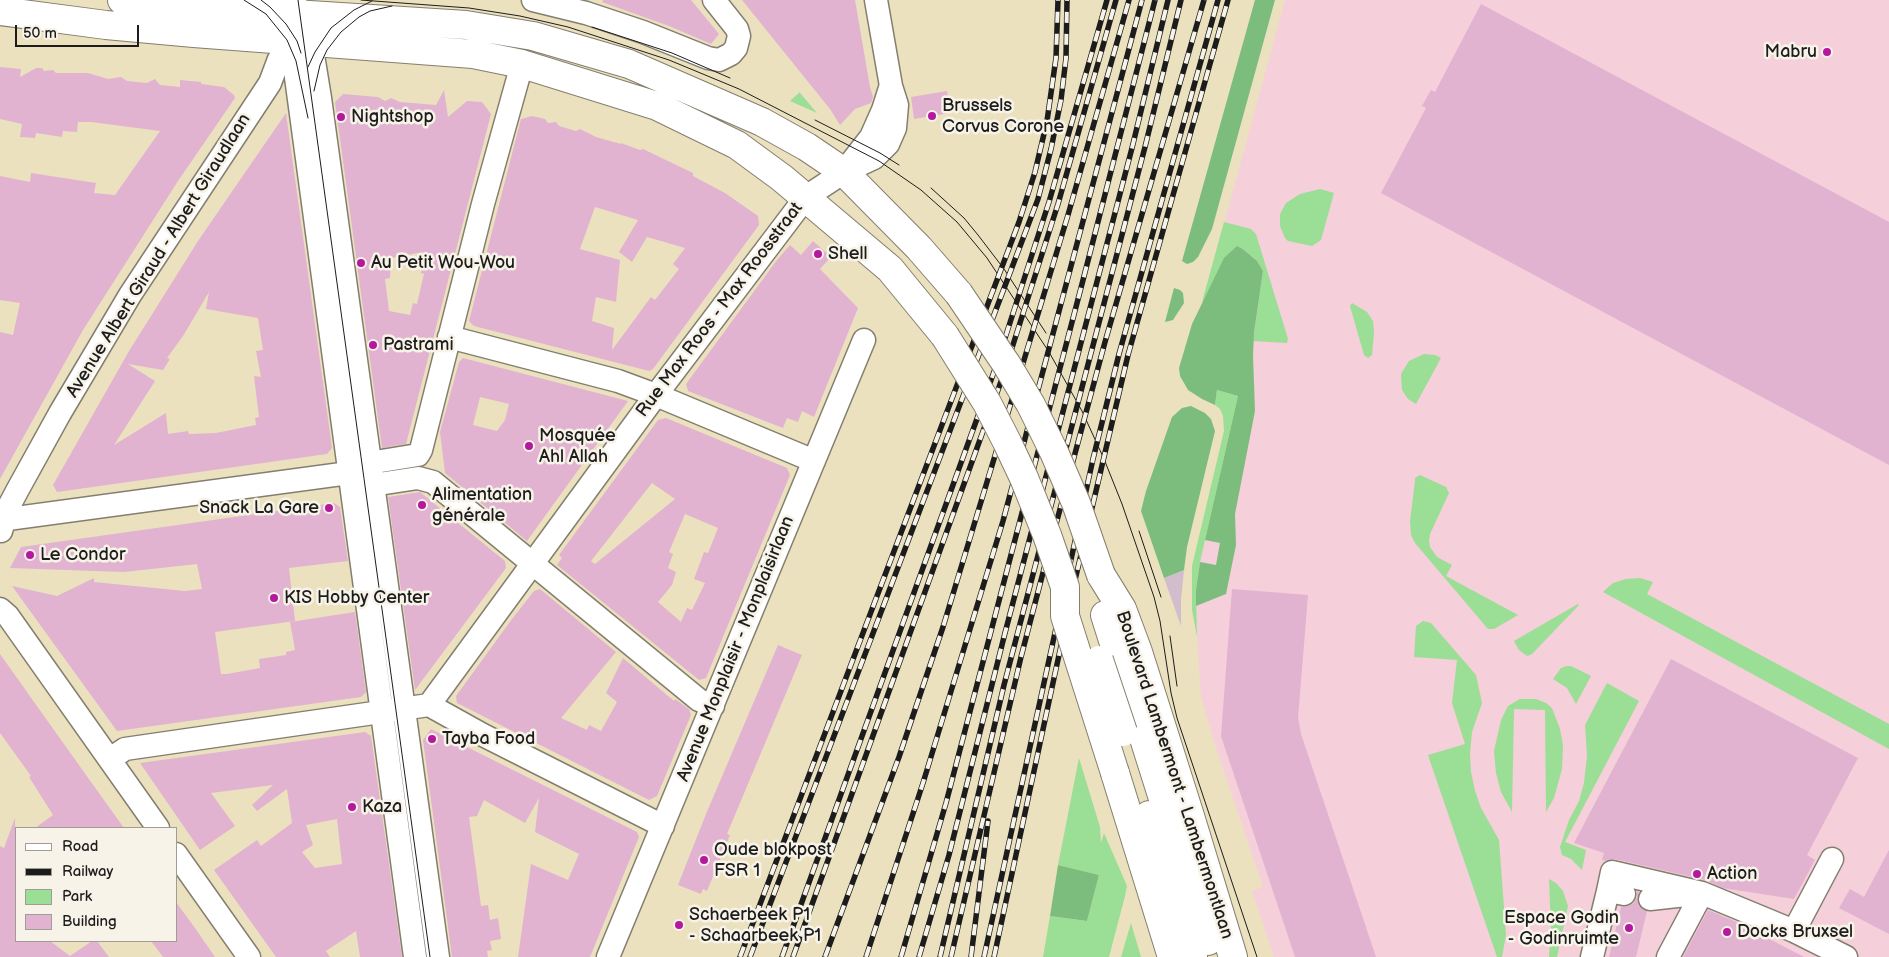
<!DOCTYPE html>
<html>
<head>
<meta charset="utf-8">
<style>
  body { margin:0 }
  #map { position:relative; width:1889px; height:957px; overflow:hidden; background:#ebe1bf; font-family:"Balsamiq Sans",sans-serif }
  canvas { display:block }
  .legend { position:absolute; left:15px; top:827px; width:162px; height:115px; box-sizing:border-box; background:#f7f3e8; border:1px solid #9f9d96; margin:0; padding:6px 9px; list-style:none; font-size:15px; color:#1c1c1c }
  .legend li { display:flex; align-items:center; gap:10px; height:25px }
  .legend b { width:25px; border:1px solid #9f9d96 }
  .scale { position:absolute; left:15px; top:25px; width:124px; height:22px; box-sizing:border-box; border:2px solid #1c1c1c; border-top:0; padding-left:6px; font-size:15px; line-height:18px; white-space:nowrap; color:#1c1c1c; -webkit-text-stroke:4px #f7f3e8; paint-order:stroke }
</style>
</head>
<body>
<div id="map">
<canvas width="1889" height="957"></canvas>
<ul class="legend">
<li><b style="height:6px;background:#fff"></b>Road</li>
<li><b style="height:6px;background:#1c1c1c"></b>Railway</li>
<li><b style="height:14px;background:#9bde95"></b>Park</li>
<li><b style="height:14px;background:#e1b3d0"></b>Building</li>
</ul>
<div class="scale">50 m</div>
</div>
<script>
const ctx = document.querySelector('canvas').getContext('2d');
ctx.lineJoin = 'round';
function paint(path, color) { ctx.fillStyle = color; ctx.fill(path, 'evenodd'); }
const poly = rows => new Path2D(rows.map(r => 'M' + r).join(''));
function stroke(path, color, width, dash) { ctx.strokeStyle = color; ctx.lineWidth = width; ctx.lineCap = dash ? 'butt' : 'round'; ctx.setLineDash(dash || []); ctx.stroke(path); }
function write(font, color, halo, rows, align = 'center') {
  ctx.font = font + ' "Balsamiq Sans",sans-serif'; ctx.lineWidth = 5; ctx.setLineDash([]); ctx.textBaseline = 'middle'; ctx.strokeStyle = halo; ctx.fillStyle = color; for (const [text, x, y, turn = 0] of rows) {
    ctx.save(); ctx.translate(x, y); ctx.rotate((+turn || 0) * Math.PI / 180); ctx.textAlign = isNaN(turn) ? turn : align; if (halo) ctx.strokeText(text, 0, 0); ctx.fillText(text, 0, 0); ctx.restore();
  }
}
paint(poly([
  [1285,0,1889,0,1889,957,1274,957,1252,891,1263,887,1213,739,1201,696,1197,637,1196,590,1200,562,1238,396,1198,319]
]), '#f5cfda');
paint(poly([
  [1184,570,1181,600,1181,626,1164,578]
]), '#d1bdcb');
paint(poly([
  [800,92,800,93,817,113,790,101],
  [1320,189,1334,193,1321,240,1312,246,1288,241,1285,238,1280,226,1280,214,1286,203,1300,194],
  [1224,222,1251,229,1256,234,1288,339,1287,343,1253,341,1263,271,1257,261,1244,250,1202,302],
  [1352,303,1367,312,1373,321,1374,332,1372,355,1368,358,1364,355,1350,306],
  [1424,354,1435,355,1441,358,1416,404,1408,399,1402,390,1401,374,1409,361],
  [1217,390,1238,396,1200,562,1196,590,1197,637,1192,610,1192,566,1224,431,1223,416,1220,409,1215,405],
  [1420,475,1446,487,1449,493,1430,534,1429,541,1430,547,1437,557,1452,565,1446,576,1518,615,1494,629,1488,629,1415,543,1411,535,1410,521,1415,481,1415,478],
  [1640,578,1653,582,1647,594,1889,724,1889,749,1603,592,1613,583,1626,579],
  [1578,604,1579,605,1532,654,1527,656,1519,650,1514,641],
  [1423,621,1431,623,1476,675,1482,703,1472,732,1470,754,1471,772,1475,791,1481,808,1499,840,1506,935,1502,957,1497,957,1428,755,1465,744,1452,703,1457,660,1414,657,1416,626],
  [1567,666,1571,666,1591,676,1576,704,1567,688,1553,679,1561,668],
  [1607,683,1639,701,1565,842,1586,850,1582,870,1571,859,1562,855,1560,847,1569,820,1579,801,1584,783,1587,756,1585,725],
  [1520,699,1536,699,1546,703,1552,708,1560,729,1563,745,1562,769,1554,798,1546,812,1545,710,1514,709,1512,812,1501,792,1496,773,1494,751,1501,720,1508,706],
  [1079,758,1100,827,1101,843,1104,833,1127,886,1125,896,1109,957,1043,957,1050,916,1087,921,1099,875,1058,865],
  [1549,879,1556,883,1563,891,1568,906,1557,957,1549,957,1551,929],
  [1131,923,1141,957,1121,957]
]), '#9bde95');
paint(poly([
  [1255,0,1275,0,1212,229,1198,257,1193,262,1187,264,1182,261],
  [1237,246,1244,250,1257,261,1263,271,1254,333,1253,356,1255,411,1235,514,1236,545,1226,594,1196,606,1196,590,1200,562,1216,565,1220,543,1205,540,1238,396,1217,390,1215,405,1202,399,1188,390,1180,376,1179,368,1192,324,1224,258],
  [1174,288,1180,290,1183,293,1184,303,1173,320,1165,322],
  [1191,406,1205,413,1211,419,1215,431,1187,547,1184,570,1164,578,1141,511,1146,491,1172,417,1182,408],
  [1058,865,1099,875,1087,921,1050,916]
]), '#7cbd7e');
paint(poly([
  [603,0,691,0,719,34,711,44,669,26,602,2],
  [742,0,855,0,870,87,873,97,871,103,855,109,840,125,830,109],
  [1481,4,1889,222,1889,465,1381,193,1426,108,1422,106,1431,90,1435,92],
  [0,67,21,69,20,77,36,68,42,68,44,71,53,70,56,73,88,73,108,79,121,77,127,81,147,83,155,79,160,85,180,87,180,80,201,82,201,84,224,87,234,95,235,98,178,181,83,330,0,479,0,332,13,335,20,303,0,300,0,176,30,182,31,173,96,183,94,193,115,195,160,131,91,122,78,122,77,132,63,131,62,137,36,133,35,138,20,137,22,124,0,119],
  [444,90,448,117,467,101,482,102,491,114,406,444,382,448,335,102,343,94,378,97,385,101,391,98,400,102,436,105],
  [423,252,421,261,423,261,421,273,424,274,417,304,413,303,410,315,389,311,385,279,390,278,391,258],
  [947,91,950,113,914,119,911,97],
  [286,113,332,448,327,454,57,492,53,485,129,351,198,241],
  [209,292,206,309,258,318,263,350,256,351,261,377,254,376,259,417,255,418,256,425,216,433,189,434,188,431,168,434,166,413,114,445,155,381,128,364,163,370,170,359,167,358,183,336],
  [532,116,545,119,548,123,556,122,559,126,576,131,580,129,596,137,621,144,621,143,640,150,643,149,693,173,693,176,725,193,758,216,759,225,653,369,649,371,474,326,469,321,521,119],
  [595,207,638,220,619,252,632,262,647,237,685,248,673,264,679,269,655,300,651,297,612,350,614,328,592,321,596,297,616,302,620,260,580,249],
  [813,241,831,257,820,269,858,308,814,417,802,411,798,422,787,418,783,428,688,391,686,384,777,260,790,245,801,255],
  [463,358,628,401,527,541,445,473,440,432,459,362],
  [480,397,509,404,505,420,497,431,473,425],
  [666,418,787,468,790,475,706,678,699,680,557,565,562,558,559,555,658,420],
  [652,483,675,499,595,564,591,561],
  [685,514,718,528,708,553,704,552,694,579,705,583,692,610,687,608,681,622,658,602,672,585,676,572,668,568,673,554,669,552],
  [420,492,505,561,506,568,415,690,388,497],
  [334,503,340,507,348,561,289,568,295,621,215,632,221,674,227,674,260,668,259,659,286,655,286,652,295,650,290,622,355,612,366,692,361,697,117,731,12,586,57,596,94,578,94,582,185,591,202,589,197,564,124,572,10,568,21,547],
  [540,589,616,652,561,718,587,730,589,725,601,731,617,702,606,693,623,658,674,701,675,699,689,709,691,715,657,796,649,800,457,703,456,696,512,619,534,591],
  [1232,589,1308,595,1298,718,1301,734,1376,957,1295,957,1221,736],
  [778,645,802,655,727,834,730,835,707,891,703,889,701,894,678,885,706,814],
  [0,654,86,775,124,828,35,828,53,815,29,777,31,776,0,733],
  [1671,659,1858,758,1807,855,1815,860,1794,899,1723,888,1705,880,1615,859,1606,861,1602,860,1604,853,1574,843],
  [431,729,637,832,639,837,590,957,518,957,531,864,568,880,579,854,535,832,539,798,525,823,484,800,477,816,469,817,481,906,488,905,490,920,498,918,501,939,490,941,492,950,487,951,488,957,452,957,423,740],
  [365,732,371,736,402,957,360,957,356,931,326,951,330,957,276,957,214,870,257,840,261,846,292,823,287,789,257,811,252,805,273,785,211,793,235,826,200,850,140,763],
  [337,819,342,864,315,868,302,852,313,845,306,825],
  [15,818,16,941,50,941,70,956,92,941,97,941,109,957,0,957,0,846,4,848],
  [1889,850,1889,934,1839,908,1850,889,1864,897],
  [1637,891,1639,892,1637,900,1639,906,1647,911,1636,957,1609,957,1621,907,1628,906,1634,903,1637,897],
  [176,902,195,928,215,957,163,957,151,941,176,941],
  [1708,910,1739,923,1804,957,1683,957]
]), '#e1b3d0');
const minor = poly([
  [295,0,301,43,313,55,320,98,438,957],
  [533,0,586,13,643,32,708,58,719,60,731,54,736,48,739,36,737,29,714,0],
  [301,43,293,55,415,957],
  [846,169,871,137,883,110,890,88],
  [449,337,618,381,656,395,814,461],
  [361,479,372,485,418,478,433,482,699,700,713,706],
  [0,520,349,473,369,463,418,455,421,450,483,204,522,64],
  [1,531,8,508,17,491,60,413,130,295,270,83,279,59,300,43],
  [0,609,8,616,158,828],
  [429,705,483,735,663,826],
  [110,759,125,749,429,705,656,395,806,197,844,172,874,158,888,144,895,128,897,105,891,86,876,0],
  [176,854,249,957],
  [1608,891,1612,872,1702,893],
  [1650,899,1686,895],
  [1794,931,1832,859],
  [608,957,864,340],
  [1592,957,1608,891,1624,894],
  [1668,957,1702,893,1794,931,1846,957]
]);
const major = poly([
  [122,0,263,12,466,25,533,36,629,64,762,122,807,147,844,172,919,248,959,294],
  [0,11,106,25,194,33,473,54,522,64,657,106,737,145,782,178,890,269,945,336],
  [1101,575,1122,609,1138,652,1190,816,1233,957],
  [1105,615,1208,941],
  [1115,773,1172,957],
  [1149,815,1193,957]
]);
stroke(minor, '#847e6e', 25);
stroke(major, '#847e6e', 30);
stroke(minor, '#fff', 22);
stroke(major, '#fff', 28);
stroke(poly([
  [244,0,266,14,287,40,296,61,308,118],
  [261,0,270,7,286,24,297,41,301,53],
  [298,0,430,957],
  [361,0,469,8,520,16,568,27,669,60,739,89,879,161,921,190,957,222,987,258,1049,352,1082,411,1104,459,1122,504,1154,597,1160,621,1171,693,1177,718,1257,957],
  [592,27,672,53,730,78],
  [308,67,315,52,331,28,354,10,372,1],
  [314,91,320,65,327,50,341,32,359,17,370,11,392,6],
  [815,120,880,153,899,165],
  [931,188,964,218,978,235,1004,269,1046,333],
  [1139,531,1161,597],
  [1170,636,1177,686]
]), '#1c1c1c', 1);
const rail = poly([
  [740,957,1019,222,1035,172,1047,121,1056,58,1058,0],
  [750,957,1038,199,1051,149,1061,100,1066,58,1067,0],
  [782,957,995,369,1049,202,1107,0],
  [793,957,1003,376,1058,204,1116,0],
  [825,957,899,757,943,627,1068,215,1129,0],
  [866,957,923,783,1003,521,1142,0],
  [901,957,946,803,1082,284,1155,0],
  [919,957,949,855,1005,633,1132,148,1168,0],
  [940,957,1004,685,1145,147,1181,0],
  [951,957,1021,657,1045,565,1105,342,1204,0],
  [971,957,988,821],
  [984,957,1093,459,1119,354,1218,0],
  [994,957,1076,576,1128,355,1228,0]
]);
stroke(rail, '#1c1c1c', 5.5);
stroke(rail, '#f7f3e8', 4, [11]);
const majorBridge = poly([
  [959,294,1007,365,1031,405,1054,452,1076,503,1101,575],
  [945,336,987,403,1007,442,1024,478,1047,535,1065,587,1065,616,1115,773],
  [1099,660,1123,732]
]);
stroke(majorBridge, '#847e6e', 30, []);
stroke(majorBridge, '#fff', 28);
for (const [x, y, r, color] of [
  [1827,52,5,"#b5179e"],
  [932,116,5,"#b5179e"],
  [341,117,5,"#b5179e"],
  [818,254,5,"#b5179e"],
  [361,263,5,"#b5179e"],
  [373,345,5,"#b5179e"],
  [529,446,5,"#b5179e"],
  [422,505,5,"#b5179e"],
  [329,508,5,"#b5179e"],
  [30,555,5,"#b5179e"],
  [274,598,5,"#b5179e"],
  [432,739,5,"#b5179e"],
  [352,807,5,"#b5179e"],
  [704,860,5,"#b5179e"],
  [1697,874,5,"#b5179e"],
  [679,925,5,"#b5179e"],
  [1629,928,5,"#b5179e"],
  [1727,932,5,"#b5179e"]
]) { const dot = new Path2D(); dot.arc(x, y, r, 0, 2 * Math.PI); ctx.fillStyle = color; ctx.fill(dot); stroke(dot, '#f7f3e8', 2); }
write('18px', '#1c1c1c', '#f7f3e8', [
  ["Mabru",1817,52,"right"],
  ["Brussels",942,106],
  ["Corvus Corone",942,127],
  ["Nightshop",351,117],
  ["Shell",828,254],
  ["Au Petit Wou-Wou",371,263],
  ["Pastrami",383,345],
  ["Mosquée",539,436],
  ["Ahl Allah",539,457],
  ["Alimentation",432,495],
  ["générale",432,516],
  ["Snack La Gare",319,508,"right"],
  ["Le Condor",40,555],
  ["KIS Hobby Center",284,598],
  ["Tayba Food",442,739],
  ["Kaza",362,807],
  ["Oude blokpost",714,850],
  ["FSR 1",714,871],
  ["Action",1707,874],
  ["Schaerbeek P1",689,915],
  ["- Schaarbeek P1",689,936],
  ["Espace Godin",1619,918,"right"],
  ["- Godinruimte",1619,939,"right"],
  ["Docks Bruxsel",1737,932]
], 'left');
write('18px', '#1c1c1c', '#f7f3e8', [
  ["Avenue Albert Giraud - Albert Giraudlaan",159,256,-58],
  ["Rue Max Roos - Max Roosstraat",720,310,-53],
  ["Avenue Monplaisir - Monplaisirlaan",736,649,-68],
  ["Boulevard Lambermont - Lambermontlaan",1174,775,72]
]);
</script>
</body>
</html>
